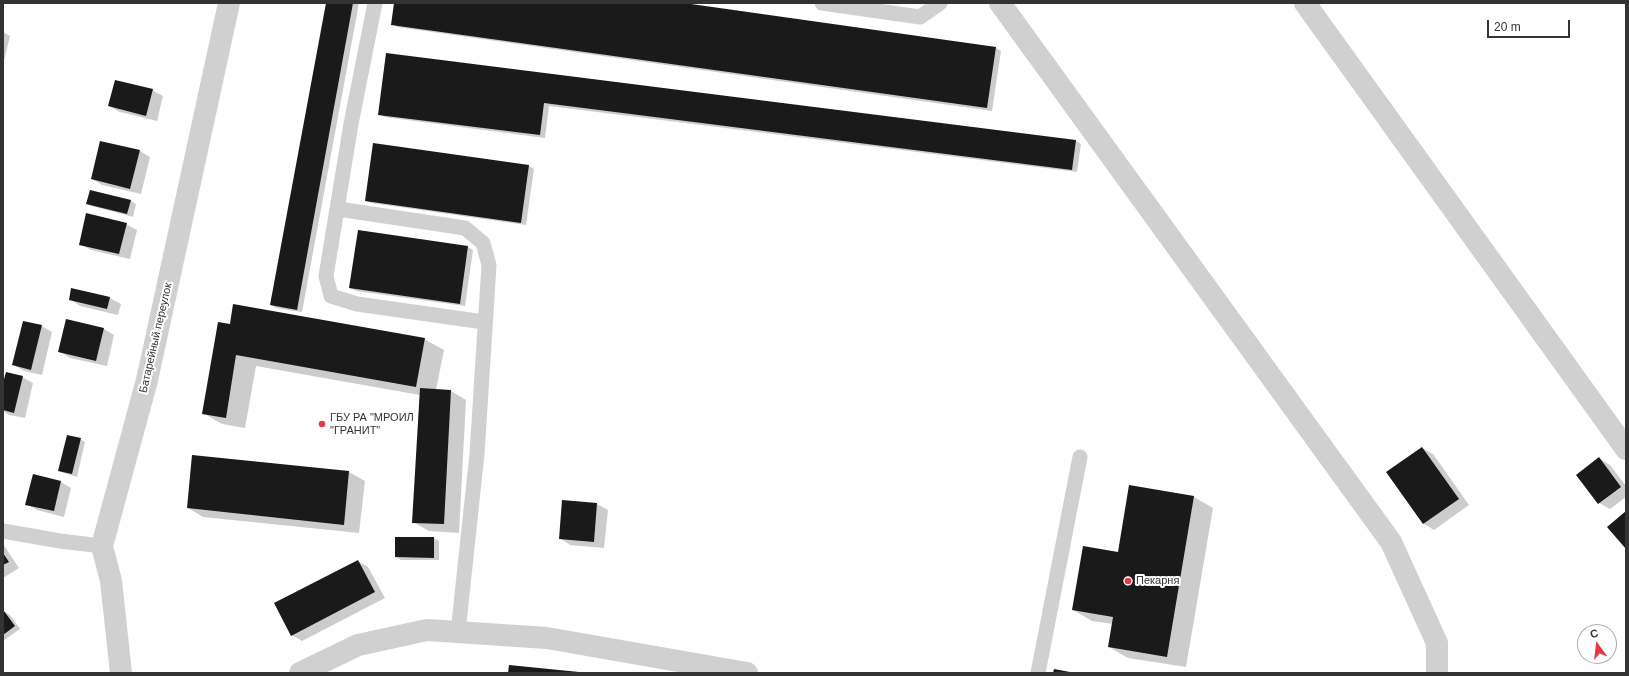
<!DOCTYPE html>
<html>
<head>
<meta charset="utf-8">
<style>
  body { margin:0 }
  #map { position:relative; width:1629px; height:676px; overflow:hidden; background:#fff; font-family:Helvetica,sans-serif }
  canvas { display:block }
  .frame { position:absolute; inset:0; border:4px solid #333; pointer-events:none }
  .north { position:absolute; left:1577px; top:624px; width:40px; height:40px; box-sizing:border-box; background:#fff; border:1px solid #adadad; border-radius:50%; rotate:345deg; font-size:11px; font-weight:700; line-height:16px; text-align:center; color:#333 }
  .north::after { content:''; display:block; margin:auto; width:14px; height:18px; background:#e63946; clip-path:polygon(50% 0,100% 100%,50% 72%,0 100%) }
  .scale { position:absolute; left:1487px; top:20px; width:83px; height:18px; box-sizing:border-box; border:2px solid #333; border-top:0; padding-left:5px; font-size:12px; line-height:14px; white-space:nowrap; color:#333; -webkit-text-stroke:3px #fff; paint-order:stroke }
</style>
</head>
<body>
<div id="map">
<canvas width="1629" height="676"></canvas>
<div class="frame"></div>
<div class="north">С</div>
<div class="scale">20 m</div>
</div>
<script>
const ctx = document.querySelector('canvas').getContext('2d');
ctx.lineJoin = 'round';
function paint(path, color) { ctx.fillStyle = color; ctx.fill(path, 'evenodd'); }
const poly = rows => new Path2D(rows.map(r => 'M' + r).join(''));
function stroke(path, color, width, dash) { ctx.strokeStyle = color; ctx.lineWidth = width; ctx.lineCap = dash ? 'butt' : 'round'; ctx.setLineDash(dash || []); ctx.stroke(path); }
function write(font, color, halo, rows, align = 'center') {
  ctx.font = font + ' Helvetica,sans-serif'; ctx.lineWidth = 4; ctx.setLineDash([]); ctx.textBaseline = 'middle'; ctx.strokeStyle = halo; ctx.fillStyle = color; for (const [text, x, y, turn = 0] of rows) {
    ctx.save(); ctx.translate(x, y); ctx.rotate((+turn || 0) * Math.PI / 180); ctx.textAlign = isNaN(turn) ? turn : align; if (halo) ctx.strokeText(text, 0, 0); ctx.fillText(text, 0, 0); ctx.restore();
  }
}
paint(poly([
  [327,3,359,3,302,312,276,308,271,305],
  [395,3,676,3,996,48,1001,51,992,111,397,27,392,24],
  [3,32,10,36,3,65],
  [387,55,1076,141,1081,144,1077,172,549,106,545,138,384,117,379,114],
  [152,90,163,96,157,121,120,112,109,106],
  [140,151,150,157,141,194,102,185,92,179],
  [529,166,534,169,526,225,371,203,366,200],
  [131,201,136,204,133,217,92,206,87,204],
  [126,224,137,230,130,259,91,250,80,244],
  [468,247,473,250,465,306,356,291,350,288],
  [72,289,110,298,121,304,118,315,80,306,70,299],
  [67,320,104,329,114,335,107,366,70,358,59,351],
  [24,322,42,326,52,332,42,375,24,371,14,365],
  [231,325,424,339,444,350,436,390,451,391,466,400,459,533,429,531,413,522,420,395,256,366,245,428,222,424,203,413],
  [22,377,33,383,25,418,9,415,3,411,3,388],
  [80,439,85,442,77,477,64,473,59,470],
  [1422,448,1433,454,1469,505,1434,530,1424,524,1388,472],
  [193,456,349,472,365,481,359,533,203,517,188,508],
  [1600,459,1610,465,1626,486,1626,497,1610,509,1599,503,1577,475],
  [61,482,71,488,64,517,37,510,27,504],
  [1194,497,1213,508,1186,667,1128,658,1109,647,1113,624,1092,621,1073,610,1119,553],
  [563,501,597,504,608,510,604,548,570,545,560,538],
  [434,538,439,541,439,560,401,560,396,557],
  [3,544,19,568,3,578],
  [358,561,368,567,385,598,302,641,292,635],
  [5,612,10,615,20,629,3,641,3,613]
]), '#0003');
paint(poly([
  [326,3,353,3,297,310,270,305],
  [394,3,684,3,996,47,987,108,391,25],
  [386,53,1076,140,1072,170,544,103,540,135,378,115],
  [115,80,153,89,146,116,108,106],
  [100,141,140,150,130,189,91,179],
  [373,143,529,165,521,223,365,201],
  [90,190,131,200,127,214,86,204],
  [86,213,127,223,119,254,79,245],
  [358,230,468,246,460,304,349,288],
  [71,288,110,297,107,309,69,300],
  [233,304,425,338,416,387,236,355,226,418,202,414,218,322,230,324],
  [66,319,104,328,96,361,58,352],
  [23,321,42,325,31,370,12,365],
  [6,372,23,376,14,413,3,410,3,383],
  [420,388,451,390,444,524,412,523],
  [67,435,81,438,72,474,58,471],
  [1422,447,1459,499,1423,524,1386,472],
  [192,455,349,471,344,525,187,508],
  [1599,457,1621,487,1598,504,1576,475],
  [33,474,61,481,54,511,25,505],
  [1129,485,1194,496,1167,657,1108,647,1113,617,1072,610,1083,546,1118,552],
  [562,500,597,503,594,542,559,539],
  [1626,511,1626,549,1607,527],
  [395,537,434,537,434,558,395,557],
  [3,553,9,562,3,565],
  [358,560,375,592,291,636,274,603],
  [4,611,15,626,3,635,3,612],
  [509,665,579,672,579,673,508,673],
  [1054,669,1070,672,1070,673,1053,673]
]), '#1a1a1a');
stroke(poly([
  [375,3,351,124,326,276,331,296,357,304,484,322],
  [822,3,920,17,940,3],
  [338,209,465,228,483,243,489,265,477,454,458,632],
  [3,531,60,541,102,546],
  [1038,673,1080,457]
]), '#d0d0d0', 15);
stroke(poly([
  [1000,3,1391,542,1437,643,1437,673],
  [1305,3,1626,449],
  [121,673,111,581,102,546,147,380,229,3],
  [300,673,358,645,427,630,547,638,747,673]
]), '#d0d0d0', 22);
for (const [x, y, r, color] of [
  [322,424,4,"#e63946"],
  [1128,581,4,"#e63946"]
]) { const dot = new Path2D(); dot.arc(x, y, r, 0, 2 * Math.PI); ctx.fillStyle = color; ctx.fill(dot); stroke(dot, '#fff', 1.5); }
write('11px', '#333', '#fff', [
  ["Батарейный переулок",156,338,-77]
]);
write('11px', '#333', '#fff', [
  ["ГБУ РА \"МРОИЛ",330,418],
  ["\"ГРАНИТ\"",330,431],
  ["Пекарня",1136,581]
], 'left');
</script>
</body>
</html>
